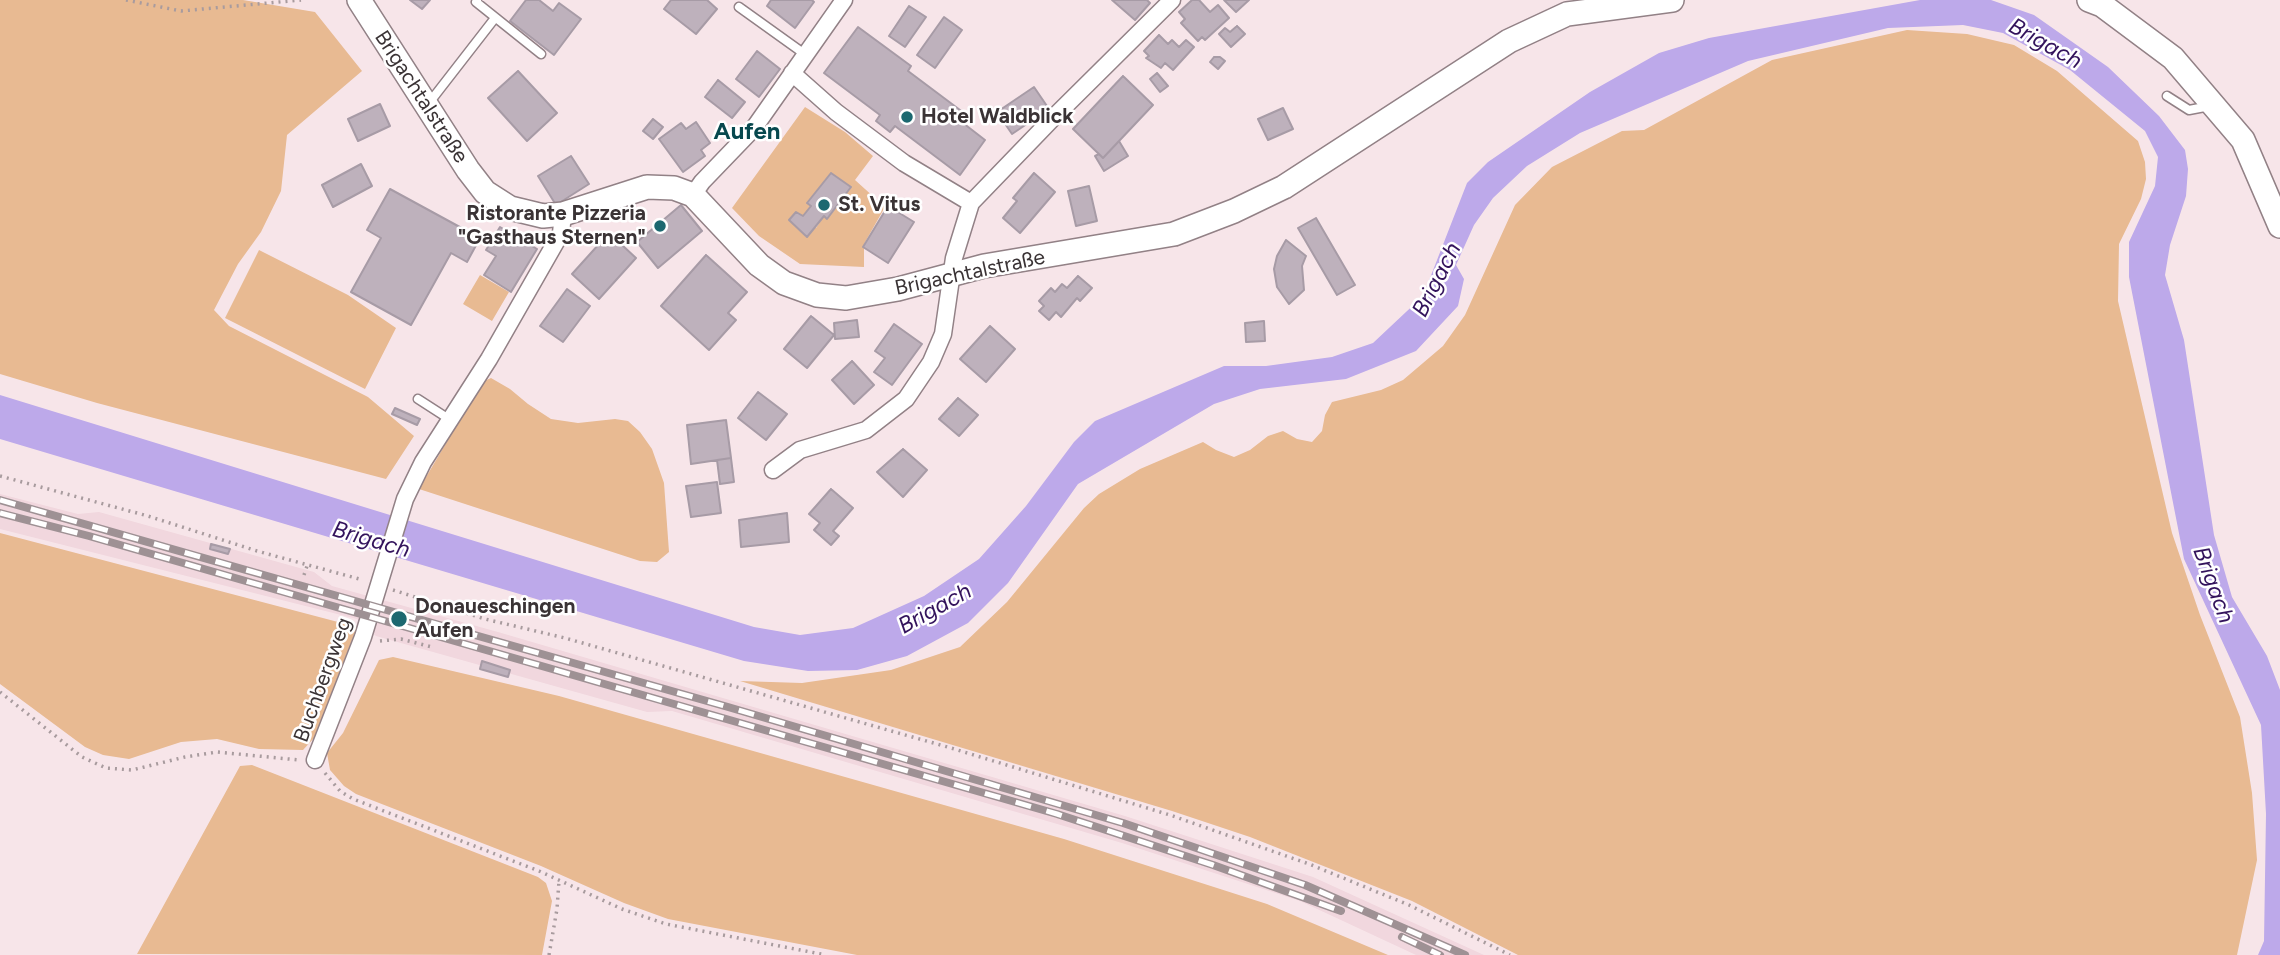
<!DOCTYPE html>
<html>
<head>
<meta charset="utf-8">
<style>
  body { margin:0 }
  canvas { display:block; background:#f7e5e9 }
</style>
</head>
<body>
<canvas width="2280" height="955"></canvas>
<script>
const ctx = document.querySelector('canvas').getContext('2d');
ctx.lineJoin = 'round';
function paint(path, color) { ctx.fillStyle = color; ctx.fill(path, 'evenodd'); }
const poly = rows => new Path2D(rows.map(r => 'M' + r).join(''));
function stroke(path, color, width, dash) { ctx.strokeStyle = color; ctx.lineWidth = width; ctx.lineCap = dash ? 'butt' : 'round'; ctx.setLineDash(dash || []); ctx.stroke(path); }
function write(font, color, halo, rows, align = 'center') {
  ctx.font = font + ' Figtree,sans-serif'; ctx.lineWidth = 5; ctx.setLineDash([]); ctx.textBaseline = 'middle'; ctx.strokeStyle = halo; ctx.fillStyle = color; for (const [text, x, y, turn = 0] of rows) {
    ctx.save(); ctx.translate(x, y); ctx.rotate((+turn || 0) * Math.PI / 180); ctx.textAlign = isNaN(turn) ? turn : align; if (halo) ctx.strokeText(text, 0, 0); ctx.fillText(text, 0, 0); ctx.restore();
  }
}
paint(poly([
  [0,494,78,514,99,512,314,572,332,586,498,632,1125,816,1313,877,1484,955,1416,955,1300,901,1122,843,672,711,647,712,376,636,357,619,0,529]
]), '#f1d7de');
paint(poly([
  [0,0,243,0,315,12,362,71,287,135,281,191,261,232,238,264,214,310,229,326,368,397,414,436,386,479,97,403,0,374],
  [1907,30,1967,34,2014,45,2057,71,2138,141,2145,162,2146,179,2141,199,2119,244,2118,301,2172,533,2200,615,2240,717,2252,793,2257,860,2237,955,1518,955,1412,901,1250,837,1172,811,740,681,802,683,891,670,960,647,1007,602,1084,508,1099,494,1140,469,1203,442,1216,450,1234,457,1250,450,1268,436,1283,431,1297,439,1312,442,1322,431,1325,415,1332,402,1381,390,1403,380,1443,346,1465,315,1515,205,1552,167,1622,131,1644,130,1772,60],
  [805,107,845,132,873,156,855,180,885,207,864,244,864,267,800,264,759,236,732,208],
  [831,173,851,188,828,218,824,216,816,228,814,227,806,237,790,220,796,212,803,216,811,206,808,203],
  [259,250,348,295,396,328,365,389,225,318],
  [480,275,509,292,492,321,463,304],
  [491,378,510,389,528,404,551,419,578,423,615,419,628,421,640,432,652,449,664,483,669,552,657,562,640,561,419,489,482,382],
  [0,533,357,627,314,738,303,750,259,749,217,739,181,742,129,759,103,755,85,747,0,684],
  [393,657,559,696,1064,839,1267,904,1388,955,857,955,668,919,624,903,541,866,356,794,344,786,330,770,327,753,343,733,379,660],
  [252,765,538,877,546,883,552,901,542,955,137,954,240,766]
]), '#e8ba92');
paint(poly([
  [1920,0,1991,0,2034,15,2108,67,2159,116,2185,150,2188,169,2186,196,2170,245,2165,275,2184,340,2214,535,2232,597,2267,656,2280,690,2280,955,2258,955,2264,941,2266,814,2261,725,2184,559,2129,277,2129,242,2155,186,2158,157,2145,131,2070,70,2003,33,1963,25,1888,28,1748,61,1580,133,1527,166,1493,198,1474,225,1456,265,1464,279,1458,306,1416,351,1346,379,1260,389,1214,404,1078,484,1008,583,968,623,907,656,857,670,808,671,744,661,0,439,0,395,754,627,800,635,853,628,924,596,979,559,1026,506,1074,442,1095,421,1224,366,1266,366,1332,357,1373,343,1423,296,1467,183,1488,162,1590,92,1659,53,1709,38]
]), '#bda9ea');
const building = poly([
  [410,0,430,0,422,9,410,0],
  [526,0,539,0,553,11,559,3,581,19,554,55,510,21,526,0],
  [671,0,707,0,717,9,696,34,664,9,671,0],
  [771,0,812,0,814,2,795,28,767,6,771,0],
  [1112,0,1147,0,1150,3,1135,20,1112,0],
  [1192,0,1199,0,1210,12,1218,5,1229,18,1205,40,1202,37,1198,41,1181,23,1185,19,1179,12,1192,0],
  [1224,0,1249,0,1236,12,1224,0],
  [909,6,926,17,905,47,889,36,909,6],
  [944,17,962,30,935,68,917,55,944,17],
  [1237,26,1245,34,1231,47,1219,34,1225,28,1230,32,1237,26],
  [858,27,911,66,908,71,968,116,963,123,985,140,960,175,895,126,890,132,876,121,880,115,824,73,858,27],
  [1159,35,1168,44,1172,40,1179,47,1186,40,1194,47,1173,70,1165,63,1161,68,1146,58,1149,56,1144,51,1159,35],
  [757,51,780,69,759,97,736,79,757,51],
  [1214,57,1220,57,1225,61,1218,69,1210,62,1214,57],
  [518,71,557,113,527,141,488,98,518,71],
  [1157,73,1168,86,1160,92,1150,79,1157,73],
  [1123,76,1153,105,1103,158,1073,129,1123,76],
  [718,80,745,102,732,118,705,97,718,80],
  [1034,87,1049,109,1012,134,997,112,1034,87],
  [380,104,390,126,358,141,348,119,380,104],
  [1283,108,1293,129,1268,140,1258,119,1283,108],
  [653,119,663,127,653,139,643,131,653,119],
  [696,122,710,143,701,150,705,156,683,172,659,139,681,123,686,129,696,122],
  [1119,141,1128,156,1104,171,1095,156,1099,154,1103,158,1119,141],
  [571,156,589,184,556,205,538,176,571,156],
  [361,164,372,186,333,207,322,185,361,164],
  [831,173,851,187,827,219,824,216,807,237,789,220,796,212,803,216,811,206,807,203,831,173],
  [1034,173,1055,192,1020,233,1003,218,1017,201,1013,198,1034,173],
  [1089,186,1097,221,1076,226,1068,191,1089,186],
  [390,189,480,238,467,262,451,253,411,325,351,292,381,238,367,230,390,189],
  [681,205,702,231,658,268,637,242,681,205],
  [888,206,914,222,888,263,863,247,888,206],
  [1316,218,1355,285,1337,295,1298,228,1316,218],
  [500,227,537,249,511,292,484,275,496,256,486,250,500,227],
  [609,233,636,258,599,299,572,274,609,233],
  [1286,240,1306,256,1302,266,1304,290,1289,304,1277,287,1274,269,1277,256,1286,240],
  [706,255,747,292,728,313,736,320,709,350,661,306,706,255],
  [1078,276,1092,288,1080,301,1077,298,1061,317,1056,312,1049,320,1039,311,1044,306,1039,301,1051,288,1055,292,1062,284,1067,288,1078,276],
  [567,289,590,306,563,342,540,326,567,289],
  [811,316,834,335,807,368,784,349,811,316],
  [857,320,859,337,835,339,834,323,857,320],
  [1264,321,1265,341,1246,342,1245,323,1264,321],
  [894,324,922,344,892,385,874,372,885,358,875,351,894,324],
  [990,326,1015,349,986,382,960,359,990,326],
  [852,361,874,385,854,404,832,380,852,361],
  [758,392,787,414,766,440,738,418,758,392],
  [958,398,978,415,959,436,939,419,958,398],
  [395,408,420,419,417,425,392,414,395,408],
  [726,420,731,458,691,464,687,425,726,420],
  [903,449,927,470,903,497,877,472,903,449],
  [731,458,734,482,720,484,717,460,731,458],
  [717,482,721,513,691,517,686,486,717,482],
  [831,489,853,508,833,531,839,536,831,545,814,530,820,523,809,514,831,489],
  [787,513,789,542,741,547,739,520,787,513],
  [211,544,230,549,228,554,210,549,211,544],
  [482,661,510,670,508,677,480,669,482,661]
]);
paint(building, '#beb1bc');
stroke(building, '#a79ba6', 2);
const lane = poly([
  [477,0,476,2,541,54],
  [739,7,806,55],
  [2167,96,2189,110,2210,106],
  [429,103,495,18],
  [418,399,449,419]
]);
const street = poly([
  [792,73,836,112,904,163,971,203],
  [693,195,702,182,754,128,844,0],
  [773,470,800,450,866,430,906,399,931,362,943,334,954,258,971,203,1053,118,1172,0],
  [315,760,363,637,405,499,423,462,489,359,561,233,563,214]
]);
const secondary = poly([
  [359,0,468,170,485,192,510,208,543,216,563,214,647,187,674,188,693,195,759,265,784,283,817,295,846,298,898,289,984,266,1174,234,1234,211,1284,187,1509,41,1567,14,1672,0],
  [2089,0,2102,5,2173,58,2243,140,2280,226]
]);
stroke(lane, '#928186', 11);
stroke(street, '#928186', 19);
stroke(secondary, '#928186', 26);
stroke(poly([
  [126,0,181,11,301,0],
  [0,476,148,516,257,551,363,580],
  [304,575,307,566],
  [393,590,485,619,565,638,951,748,1170,815,1309,864,1409,905,1510,955],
  [380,641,401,639,432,647],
  [0,692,82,757,106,768,132,770,185,757,217,752,299,760],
  [325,773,340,791,353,799,539,871,622,909,666,924,826,955],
  [549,955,557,909,559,881]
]), '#a89b9e', 3.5, [2, 5]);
stroke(lane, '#fff', 8);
stroke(street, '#fff', 16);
stroke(secondary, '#fff', 23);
const rail = poly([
  [0,500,728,707,1123,823,1305,885,1465,955],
  [0,513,89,536,1057,814,1213,865,1341,911],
  [1402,937,1440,955]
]);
stroke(rail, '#9e9194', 8);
stroke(rail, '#fff', 5, [16]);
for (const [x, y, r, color] of [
  [907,117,7,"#1c6870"],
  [824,205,7,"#1c6870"],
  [660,226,7,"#1c6870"],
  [399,619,9,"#1c6870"]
]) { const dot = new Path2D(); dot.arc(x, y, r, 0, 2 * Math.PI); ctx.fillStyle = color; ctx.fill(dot); stroke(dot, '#fff', 2.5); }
write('21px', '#3a3335', '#fff', [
  ["Brigachtalstraße",421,97,57],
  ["Brigachtalstraße",970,273,-12],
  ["Buchbergweg",323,680,-70]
]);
write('bold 21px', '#3a3335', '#fff', [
  ["Hotel Waldblick",921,117],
  ["St. Vitus",838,205],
  ["Ristorante Pizzeria",646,214,"right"],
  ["\"Gasthaus Sternen\"",646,238,"right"],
  ["Donaueschingen",415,607],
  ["Aufen",415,631]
], 'left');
write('italic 23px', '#33135c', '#fff', [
  ["Brigach",2045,44,29],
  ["Brigach",1437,280,-63],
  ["Brigach",371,540,16],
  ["Brigach",2213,585,70],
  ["Brigach",935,609,-29]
]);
write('bold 24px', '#07484e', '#fff', [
  ["Aufen",747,132]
]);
</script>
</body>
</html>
